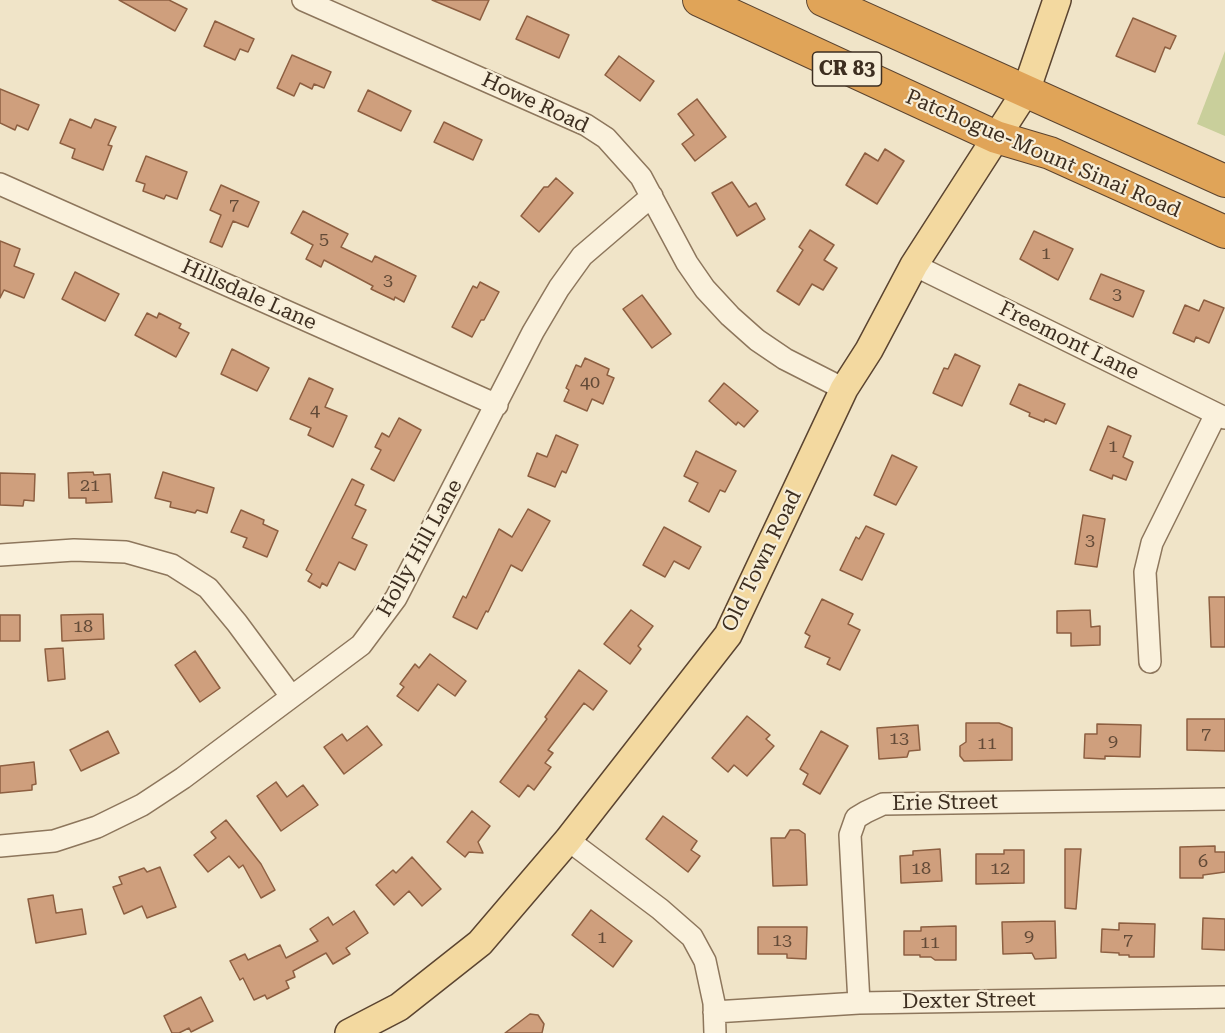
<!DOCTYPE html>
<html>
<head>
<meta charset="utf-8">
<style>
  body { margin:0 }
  canvas { display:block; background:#f0e4c8 }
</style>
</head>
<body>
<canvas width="1225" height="1033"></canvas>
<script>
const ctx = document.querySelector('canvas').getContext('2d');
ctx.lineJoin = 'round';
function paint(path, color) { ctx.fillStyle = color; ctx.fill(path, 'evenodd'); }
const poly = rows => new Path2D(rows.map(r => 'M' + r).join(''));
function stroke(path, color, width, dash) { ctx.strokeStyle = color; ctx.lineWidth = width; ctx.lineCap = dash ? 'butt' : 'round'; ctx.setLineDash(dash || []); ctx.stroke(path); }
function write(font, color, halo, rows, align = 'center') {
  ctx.font = font + ' "Roboto Serif",serif'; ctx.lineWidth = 4.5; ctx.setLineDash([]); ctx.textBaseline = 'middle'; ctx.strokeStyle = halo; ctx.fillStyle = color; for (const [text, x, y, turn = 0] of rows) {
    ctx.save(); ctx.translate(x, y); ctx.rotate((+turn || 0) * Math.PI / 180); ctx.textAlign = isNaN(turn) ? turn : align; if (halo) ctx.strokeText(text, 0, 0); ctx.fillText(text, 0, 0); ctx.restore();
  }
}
paint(poly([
  [1225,51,1225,136,1197,124]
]), '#c9cf9b');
const building = poly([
  [119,0,169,0,187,9,175,31,119,0],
  [432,0,489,0,480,20,432,0],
  [527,16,569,35,559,58,516,39,527,16],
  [1133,18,1176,36,1170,49,1165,47,1155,72,1116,56,1133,18],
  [215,21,254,39,248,52,240,49,235,60,204,46,215,21],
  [292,55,331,72,324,88,314,84,312,89,300,83,294,96,277,88,292,55],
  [619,56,654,81,640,101,605,75,619,56],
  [0,89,39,105,28,130,17,125,15,130,0,123,0,89],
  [368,90,411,111,401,131,358,111,368,90],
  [697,99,726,137,695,161,682,144,694,135,678,114,697,99],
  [70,119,91,128,95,119,116,127,108,145,112,146,103,170,72,158,75,149,60,143,70,119],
  [444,122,482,140,473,160,434,142,444,122],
  [885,149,904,161,877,204,846,185,865,153,878,161,885,149],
  [146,156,187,172,177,199,166,195,164,199,143,191,145,184,136,181,146,156],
  [556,178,573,193,539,232,521,216,544,187,548,187,556,178],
  [732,182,749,207,756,203,765,219,737,236,712,193,732,182],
  [221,185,259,202,248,227,233,221,222,247,210,242,221,215,210,210,221,185],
  [303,211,348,234,341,247,372,262,375,256,416,276,404,302,395,297,394,300,371,289,373,286,324,260,321,267,306,259,313,245,291,233,303,211],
  [810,230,834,245,824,260,837,268,823,290,812,284,799,305,777,291,803,250,799,247,810,230],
  [1034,231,1073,249,1058,280,1020,259,1034,231],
  [0,241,20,249,14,266,34,274,24,298,4,290,0,298,0,241],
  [75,272,119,294,105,321,62,299,75,272],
  [1101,274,1144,291,1133,317,1090,299,1101,274],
  [480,282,499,292,484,320,481,320,472,337,452,327,473,286,477,288,480,282],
  [642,295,671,334,652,348,623,309,642,295],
  [1204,300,1224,308,1209,343,1196,337,1194,342,1173,333,1185,305,1199,311,1204,300],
  [147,313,157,318,159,313,181,324,179,328,189,333,176,357,135,335,147,313],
  [232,349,269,368,257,391,221,374,232,349],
  [955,354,980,366,962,406,933,393,944,368,948,369,955,354],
  [585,358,609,369,607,375,614,378,603,404,592,399,587,411,564,401,569,390,566,388,576,365,581,367,585,358],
  [309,378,333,389,325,407,347,416,333,447,308,435,311,428,290,419,309,378],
  [724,383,758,411,744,427,738,422,736,425,709,401,724,383],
  [1019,384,1065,404,1056,424,1045,419,1044,422,1029,416,1030,413,1010,404,1019,384],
  [399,418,421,430,394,481,371,469,381,450,375,447,382,433,389,437,399,418],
  [1108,426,1131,436,1123,457,1133,462,1126,480,1113,475,1112,479,1090,470,1108,426],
  [556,435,578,445,566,473,562,471,555,487,528,476,537,453,547,457,556,435],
  [696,451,736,471,725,492,720,490,709,512,689,501,698,483,684,476,696,451],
  [892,455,917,467,896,505,874,495,892,455],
  [93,472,94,475,110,474,112,502,86,503,86,498,69,498,68,473,93,472],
  [163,472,214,488,207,513,197,510,195,513,170,507,171,502,155,498,163,472],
  [0,473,35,474,34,501,24,500,23,506,0,505,0,473],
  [352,479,364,485,355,505,366,510,352,538,367,545,355,570,339,562,327,586,322,583,320,588,308,581,312,574,306,570,352,479],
  [528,509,550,521,522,571,511,565,488,612,486,611,477,629,453,617,463,596,466,598,499,529,512,537,528,509],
  [241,510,264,520,263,524,278,531,267,557,243,547,247,538,231,532,241,510],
  [1083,515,1105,519,1097,567,1075,564,1083,515],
  [866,526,884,534,862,580,840,570,856,537,859,539,866,526],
  [664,527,701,547,689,569,674,561,665,577,643,565,664,527],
  [1209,597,1225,597,1225,647,1211,647,1209,597],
  [822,599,853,614,848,624,860,630,840,670,827,664,830,658,805,647,810,636,805,633,822,599],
  [631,610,653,626,638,646,641,649,630,664,604,644,631,610],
  [1090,610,1091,627,1100,626,1100,645,1071,646,1071,633,1057,633,1057,611,1090,610],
  [103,614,104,639,62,641,61,615,103,614],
  [0,615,20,615,20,641,0,641,0,615],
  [63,648,65,679,48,681,45,649,63,648],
  [195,651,220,688,200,702,175,665,195,651],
  [430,654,466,681,455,696,438,684,418,711,397,696,404,687,400,684,415,664,419,668,430,654],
  [579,670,607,691,593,710,584,703,548,750,553,753,545,763,551,767,534,790,528,785,519,797,500,782,547,719,545,717,579,670],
  [747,716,770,735,766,739,774,746,747,776,734,765,728,772,712,758,747,716],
  [1187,719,1225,719,1225,751,1187,750,1187,719],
  [966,723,999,723,1012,728,1012,760,964,761,960,756,960,746,966,742,966,723],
  [1097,724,1141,725,1140,757,1105,756,1105,759,1084,758,1085,734,1097,734,1097,724],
  [918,725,920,750,909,751,907,757,879,759,877,728,918,725],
  [367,726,382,745,344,774,324,747,342,734,347,741,367,726],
  [108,731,119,753,81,771,70,750,108,731],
  [821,731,848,746,820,794,803,784,808,774,800,769,821,731],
  [34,762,36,784,32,785,32,790,0,793,0,766,34,762],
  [276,782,287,797,303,785,318,805,281,831,257,796,276,782],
  [472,811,490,826,478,842,483,853,469,852,465,857,447,842,472,811],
  [663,816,697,841,691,850,700,856,688,872,646,839,663,816],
  [226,820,261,864,275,890,261,898,243,865,239,868,229,856,208,872,194,855,216,838,211,832,226,820],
  [790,830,799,830,805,834,807,885,773,886,771,838,785,838,790,830],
  [1215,846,1215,852,1225,852,1225,872,1203,875,1203,878,1180,878,1180,847,1215,846],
  [940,849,942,881,901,883,900,856,913,855,913,851,940,849],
  [1065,849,1081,849,1076,909,1065,908,1065,849],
  [1004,850,1024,850,1024,883,976,884,976,854,1004,854,1004,850],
  [412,857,441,889,422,906,409,891,394,905,376,885,393,870,396,873,412,857],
  [160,867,176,907,147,918,142,906,124,914,113,887,122,884,119,877,144,868,147,872,160,867],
  [53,895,56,913,82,909,86,934,36,943,28,899,53,895],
  [591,910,632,941,613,967,572,935,591,910],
  [354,911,368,933,346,948,350,954,333,964,326,953,293,971,295,977,286,981,289,988,267,999,265,995,254,1000,243,978,240,980,230,961,245,954,248,960,280,945,286,958,318,941,310,929,328,917,333,925,354,911],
  [1203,918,1225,919,1225,950,1202,949,1203,918],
  [1055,921,1056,958,1035,959,1032,953,1003,954,1002,922,1055,921],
  [1119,923,1155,924,1154,957,1129,957,1129,955,1119,955,1119,953,1101,952,1102,929,1119,930,1119,923],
  [956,926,956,960,935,960,931,957,920,957,920,955,904,955,904,931,921,931,921,927,956,926],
  [758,927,807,927,806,959,787,958,787,954,758,954,758,927],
  [201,997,213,1021,191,1032,189,1028,179,1033,172,1033,164,1016,201,997],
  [530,1014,538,1015,544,1024,542,1033,505,1033,530,1014]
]);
paint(building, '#cf9f7d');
stroke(building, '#8d5f41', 1.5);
const minor = poly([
  [303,0,586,125,606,138,641,177,687,263,705,289,730,316,757,340,785,359,844,389],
  [0,184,497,405],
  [914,265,1225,418],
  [0,555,74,550,126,552,172,565,208,588,237,623,291,696],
  [1150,662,1145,572,1152,543,1216,414],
  [568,840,660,909,692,937,705,961,714,1003,715,1033],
  [0,846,54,841,97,827,142,805,183,778,361,645,396,598,533,332,559,288,582,256,652,196],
  [859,1003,850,835,856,818,866,812,883,804,1225,799],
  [714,1012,859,1003,1225,997]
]);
const major = poly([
  [349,1033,399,1007,480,943,568,840,728,635,844,389,869,350,914,265,1026,91,1057,0]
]);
const highway = poly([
  [699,0,996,137,1050,153,1225,232],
  [823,0,1225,181]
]);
stroke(minor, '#8d765c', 24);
stroke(major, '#5b4430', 30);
stroke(highway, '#5b4430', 34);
stroke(minor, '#faf1dc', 21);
stroke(major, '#f3d9a0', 27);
stroke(highway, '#e0a458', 32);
write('18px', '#624a37', null, [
  ["7",234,206],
  ["5",324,240],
  ["1",1046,254],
  ["3",388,281],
  ["3",1117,295],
  ["40",590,383],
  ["4",315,411],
  ["1",1113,447],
  ["21",90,486],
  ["3",1090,541],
  ["18",83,627],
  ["7",1206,735],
  ["13",899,739],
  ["9",1113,742],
  ["11",987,744],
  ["6",1203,862],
  ["18",921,869],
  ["12",1000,869],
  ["9",1029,937],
  ["1",602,938],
  ["13",782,941],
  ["7",1128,941],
  ["11",930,943]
]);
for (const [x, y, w] of [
  [847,69,69]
]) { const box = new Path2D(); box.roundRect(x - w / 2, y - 17, w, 34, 4.5); ctx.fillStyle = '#f7eed8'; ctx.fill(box); stroke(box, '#3d2e20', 1.5); }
write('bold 20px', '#3d2e20', null, [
  ["CR 83",847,69]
]);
write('21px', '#3d2e20', '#f7eed8', [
  ["Howe Road",535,103,25],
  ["Patchogue-Mount Sinai Road",1043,154,23],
  ["Hillsdale Lane",249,295,24],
  ["Freemont Lane",1069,341,26],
  ["Holly Hill Lane",420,548,-61],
  ["Old Town Road",762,561,-64],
  ["Erie Street",945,803,-1],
  ["Dexter Street",969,1001,-1]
]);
</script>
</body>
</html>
